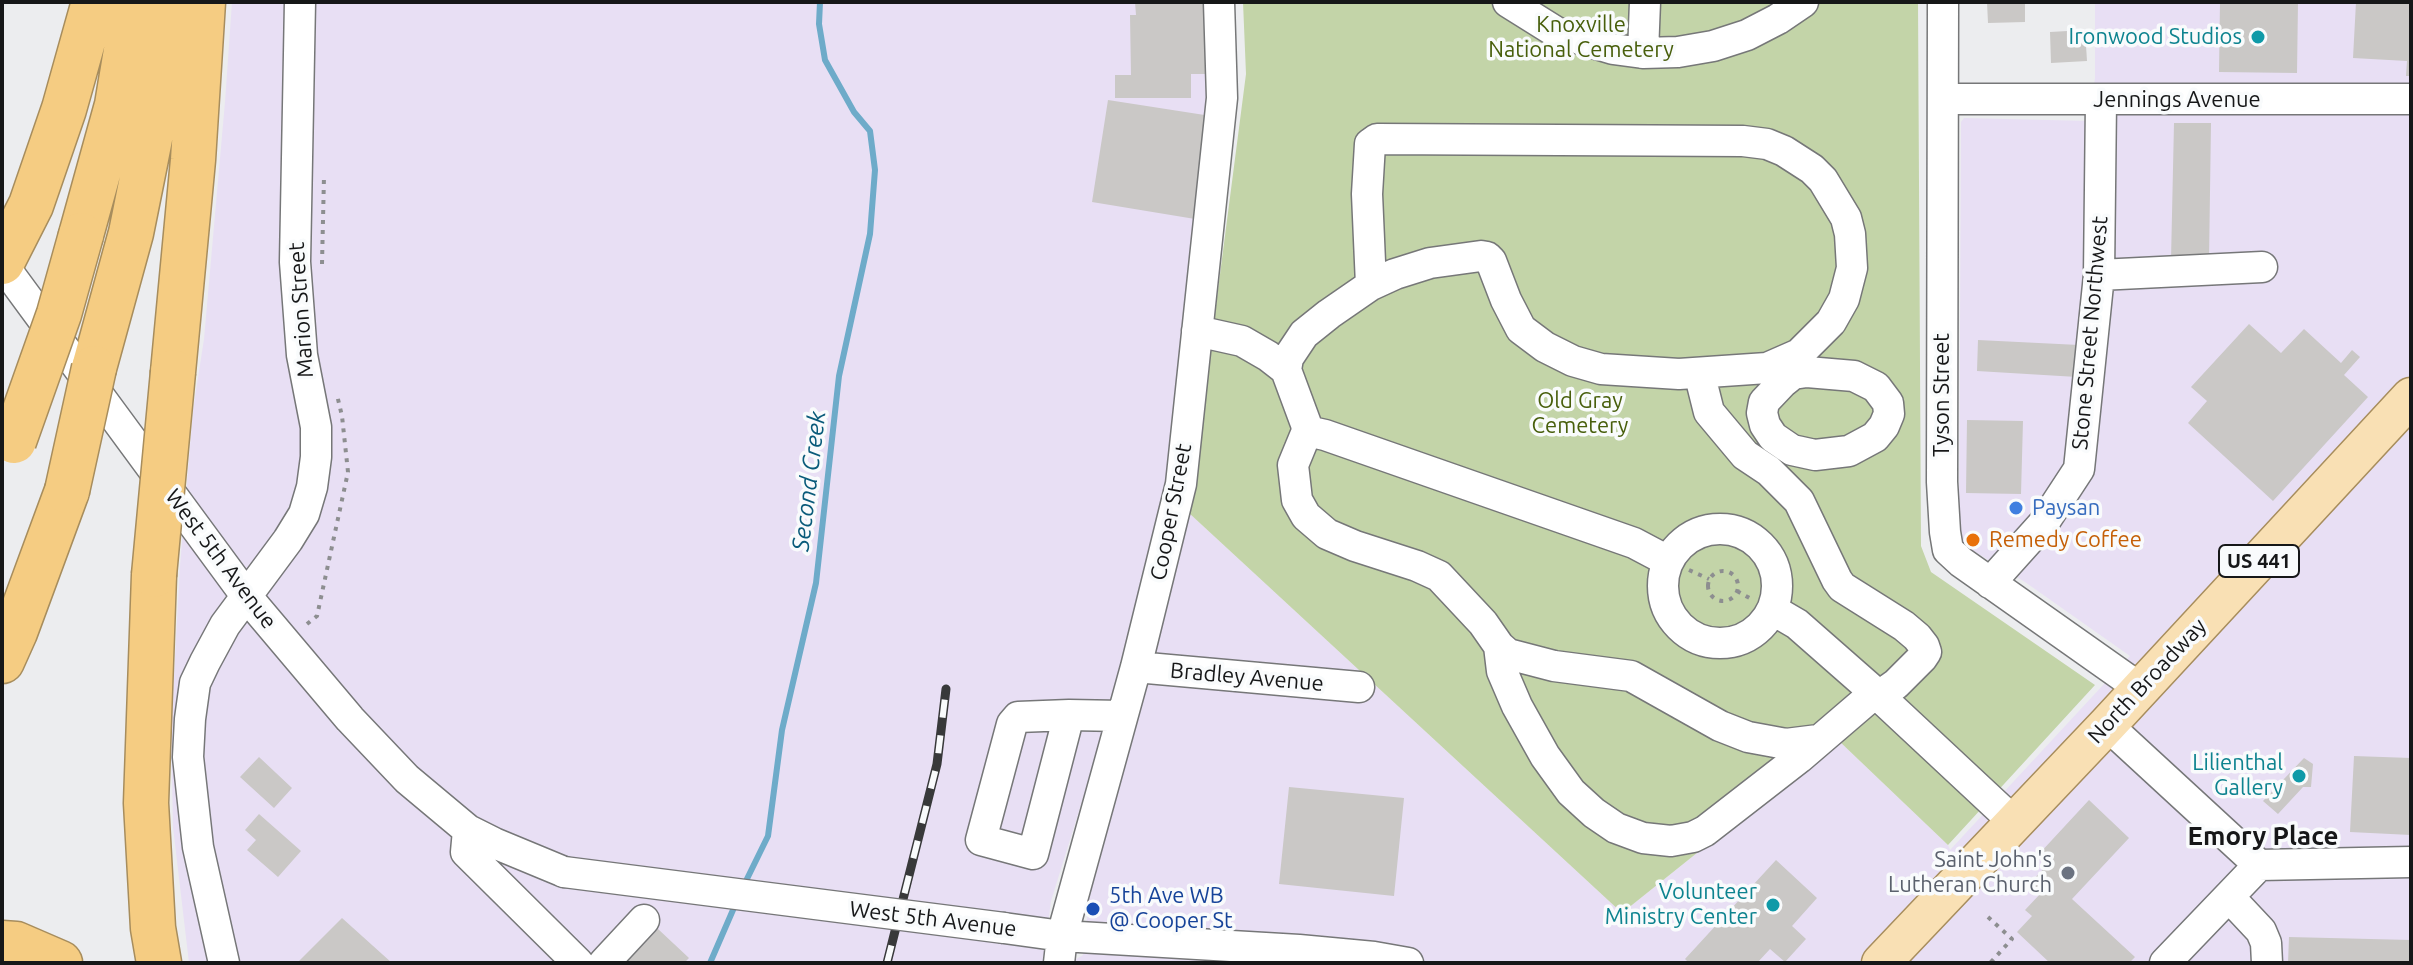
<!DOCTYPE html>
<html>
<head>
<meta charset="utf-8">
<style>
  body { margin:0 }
  #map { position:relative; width:2413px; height:965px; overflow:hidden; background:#ecedef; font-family:Ubuntu,sans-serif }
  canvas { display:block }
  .frame { position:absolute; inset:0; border:4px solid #161718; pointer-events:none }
</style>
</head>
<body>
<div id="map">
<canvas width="2413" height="965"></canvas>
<div class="frame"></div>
</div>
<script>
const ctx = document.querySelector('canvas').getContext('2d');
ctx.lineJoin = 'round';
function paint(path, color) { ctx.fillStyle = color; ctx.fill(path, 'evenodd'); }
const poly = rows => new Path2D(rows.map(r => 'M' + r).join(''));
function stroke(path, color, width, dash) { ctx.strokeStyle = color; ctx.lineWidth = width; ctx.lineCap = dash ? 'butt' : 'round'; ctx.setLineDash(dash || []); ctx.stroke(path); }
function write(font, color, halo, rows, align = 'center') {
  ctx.font = font + ' Ubuntu,sans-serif'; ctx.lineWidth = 7; ctx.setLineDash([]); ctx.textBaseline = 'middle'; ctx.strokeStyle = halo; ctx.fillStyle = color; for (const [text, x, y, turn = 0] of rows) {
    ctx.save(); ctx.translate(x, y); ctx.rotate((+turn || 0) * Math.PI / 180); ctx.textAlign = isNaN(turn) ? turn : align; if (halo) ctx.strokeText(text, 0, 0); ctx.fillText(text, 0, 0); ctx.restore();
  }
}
paint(poly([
  [232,2,1212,2,1214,91,1186,340,1162,517,1115,695,1051,901,1043,963,189,963,173,827,171,731,180,566,193,410,204,339,225,102],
  [2095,2,2411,2,2411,963,1070,963,1083,955,1088,910,1083,906,1189,513,1622,913,1838,740,1948,845,1950,850,2130,656,2025,582,1967,547,1960,539,1959,532,1961,122,1964,118,2089,121,2095,78]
]), '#e8dff4');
paint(poly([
  [1243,2,1918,2,1921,546,1931,572,2095,685,1948,845,1838,740,1622,913,1189,513,1246,74]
]), '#c3d4a8');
stroke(poly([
  [744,885,768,836,782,730,816,583,839,376,870,234,875,170,870,131,854,112,825,60,819,24,820,2],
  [710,963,736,903]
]), '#6eabc9', 6);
paint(poly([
  [1135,2,1209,2,1210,74,1191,74,1191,98,1115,98,1115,75,1131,75,1130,15,1136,15],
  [1987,2,2025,2,2025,22,1988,23],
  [2220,2,2298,2,2297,73,2219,72],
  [2356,2,2411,2,2411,76,2406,76,2407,61,2353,58],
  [2085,30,2087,61,2051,63,2050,32],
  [1108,100,1211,116,1195,219,1092,202],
  [2174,123,2211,123,2209,261,2171,260],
  [2249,324,2281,353,2304,329,2341,363,2352,350,2360,357,2344,375,2368,397,2273,501,2188,423,2207,401,2191,387],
  [1978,340,2079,345,2077,377,1977,371],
  [1967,420,2023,421,2021,494,1966,493],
  [2354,756,2411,758,2411,835,2350,832],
  [259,757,292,788,274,808,240,777],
  [2304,758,2313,764,2311,787,2303,787,2278,814,2263,801],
  [1289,787,1404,798,1394,896,1279,884],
  [2089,800,2129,838,2072,899,2135,957,2129,963,2050,963,2017,932,2032,916,2025,910,2041,893,2030,883,2049,863,2039,854],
  [259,814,301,851,278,877,247,850,256,840,245,830],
  [1776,860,1817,898,1792,926,1806,939,1785,962,1770,949,1757,963,1689,963,1685,959],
  [342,918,392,963,297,963],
  [658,929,689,958,684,963,626,963],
  [2289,937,2411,940,2411,963,2288,963]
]), '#cac8c6');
const minor = poly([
  [1508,2,1556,32,1613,49,1643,53,1678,52,1713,46,1747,35,1778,19,1803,2],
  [1943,2,1942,482,1945,532,1948,550,1961,562,2141,689],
  [1643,53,1645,2],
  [1944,99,2411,99],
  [2,264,247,597,350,719,407,779,468,830,494,843,564,872],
  [2099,275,2262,267],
  [1371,285,1367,194,1370,144,1377,139,1743,141,1767,144,1784,151,1812,169,1823,180,1846,218,1850,234,1852,268,1844,299,1831,322,1799,354,1767,368,1679,374,1601,369,1573,361,1545,347,1521,329,1506,300,1491,261,1487,257,1481,256,1430,263,1395,274,1371,285,1329,314,1304,334,1288,358,1286,370,1306,424,1307,431,1293,465,1297,500,1306,516,1327,534,1355,546,1417,566,1439,576,1483,623,1499,646,1508,654,1554,666,1631,676,1720,726,1748,737,1786,744,1818,740],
  [1197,331,1242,341,1268,356,1286,370],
  [1807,372,1854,376,1876,387,1888,403,1889,414,1884,426,1875,437,1849,451,1815,455,1792,450,1773,437,1765,425,1762,413,1764,402,1783,382,1793,374,1807,372],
  [1307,431,1325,435,1634,543,1668,561],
  '1663 586a57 57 0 1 1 114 0a57 57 0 1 1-114 0Z',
  [1990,583,2043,524,2079,469,2099,275,2101,101],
  [1773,610,1797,624,1879,696,2014,822],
  [1499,646,1502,671,1517,706,1545,756,1571,792,1594,813,1616,828,1643,838,1671,841,1693,837,1705,831,1799,758,1869,698,1879,696,1896,684,1922,658,1926,652,1924,646,1917,637,1904,626,1842,587,1837,580,1799,501,1769,471,1745,455,1709,412,1702,384,1702,374],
  [1136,667,1359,687],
  [1069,715,1033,854,981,840,1012,724,1018,717,1069,715,1122,716],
  [2107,725,2259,865,2411,862],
  [468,830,466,852,578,963],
  [2230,898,2261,931,2266,943,2267,963],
  [1004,928,1062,936,1299,950,1374,957,1408,963],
  [224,963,198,847,188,757,190,719,195,683,205,662,225,625,288,540,304,514,312,487,316,457,316,427,302,355,295,262,300,2],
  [604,963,644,920],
  [1059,963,1062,936,1136,667,1181,484,1222,98,1219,2],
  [2165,963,2259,865]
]);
const major = poly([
  [1881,963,2107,725,2411,397]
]);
const highway = poly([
  [81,235,117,105,134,2],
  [2,262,31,205,64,109,94,2],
  [94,368,131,233,160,89,169,2],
  [173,372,193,160,203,2],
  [154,575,146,803,153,928,159,963],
  [2,661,15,632,67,491],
  [2,943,16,944,60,963]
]);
stroke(minor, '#767778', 33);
stroke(major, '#a78d5d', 41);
stroke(highway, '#a78d5d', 47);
stroke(poly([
  [322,264,324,176],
  [1689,570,1709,579],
  '1708 586a15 15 0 1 1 30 0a15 15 0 1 1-30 0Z',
  [1737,591,1753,600],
  [307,624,317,616,348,472,342,416,337,395],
  [1988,917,2012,939,1990,963]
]), '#8d8e90', 4, [4, 6]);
stroke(minor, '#fff', 30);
stroke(major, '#f9e0b4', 38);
stroke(highway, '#f5cc82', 44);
const rail = poly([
  [887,963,937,764,946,689]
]);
stroke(rail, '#38393a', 9);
stroke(rail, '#f9fbfc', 6, [18]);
const minorBridge = poly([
  [564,872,1004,928]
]);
const highwayBridge = poly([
  [14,441,59,314,81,235],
  [67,491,94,368],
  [154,575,173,372]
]);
stroke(minorBridge, '#767778', 33, []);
stroke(highwayBridge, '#a78d5d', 47, []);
stroke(minorBridge, '#fff', 30);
stroke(highwayBridge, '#f5cc82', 44);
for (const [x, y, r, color] of [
  [2258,37,8,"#0f9aa8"],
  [2016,508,8,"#3f7fe0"],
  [1973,540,8,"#e8710a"],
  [2299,776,8,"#0f9aa8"],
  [2068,873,8,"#6b7280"],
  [1773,905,8,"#0f9aa8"],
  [1093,909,8,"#1a4fb4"]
]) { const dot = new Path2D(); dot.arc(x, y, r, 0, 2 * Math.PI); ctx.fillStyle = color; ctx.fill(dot); stroke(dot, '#f9fbfc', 3); }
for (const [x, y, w] of [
  [2259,561,80]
]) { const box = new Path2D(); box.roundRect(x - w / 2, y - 16, w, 32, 6); ctx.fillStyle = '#f9fbfc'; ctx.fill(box); stroke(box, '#161718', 2); }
write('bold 20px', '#161718', null, [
  ["US 441",2259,561]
]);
write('22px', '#485f0c', '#f9fbfc', [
  ["Knoxville",1581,25],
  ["National Cemetery",1581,50],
  ["Old Gray",1580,401],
  ["Cemetery",1580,426]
]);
write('22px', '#0d838f', '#f9fbfc', [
  ["Ironwood Studios",2242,37],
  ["Lilienthal",2283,763],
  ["Gallery",2283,788],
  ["Volunteer",1757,892],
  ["Ministry Center",1757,917]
], 'right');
write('22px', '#161718', '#f9fbfc', [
  ["Jennings Avenue",2177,100],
  ["Marion Street",301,310,-94],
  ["Stone Street Northwest",2090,333,-85],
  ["Tyson Street",1942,395,-90],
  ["Cooper Street",1171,512,-79],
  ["West 5th Avenue",221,559,53],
  ["Bradley Avenue",1247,677,5],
  ["North Broadway",2147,681,-47],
  ["West 5th Avenue",933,919,7]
]);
write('22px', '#366cbe', '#f9fbfc', [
  ["Paysan",2032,508]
], 'left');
write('22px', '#c56008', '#f9fbfc', [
  ["Remedy Coffee",1989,540]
], 'left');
write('22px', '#5b616d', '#f9fbfc', [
  ["Saint John's",2052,860],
  ["Lutheran Church",2052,885]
], 'right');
write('22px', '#164399', '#f9fbfc', [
  ["5th Ave WB",1109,896],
  ["@ Cooper St",1109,921]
], 'left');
write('italic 24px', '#0a5b7a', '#f9fbfc', [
  ["Second Creek",809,481,-83]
]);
write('bold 26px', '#161718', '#f9fbfc', [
  ["Emory Place",2263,836]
]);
</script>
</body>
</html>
